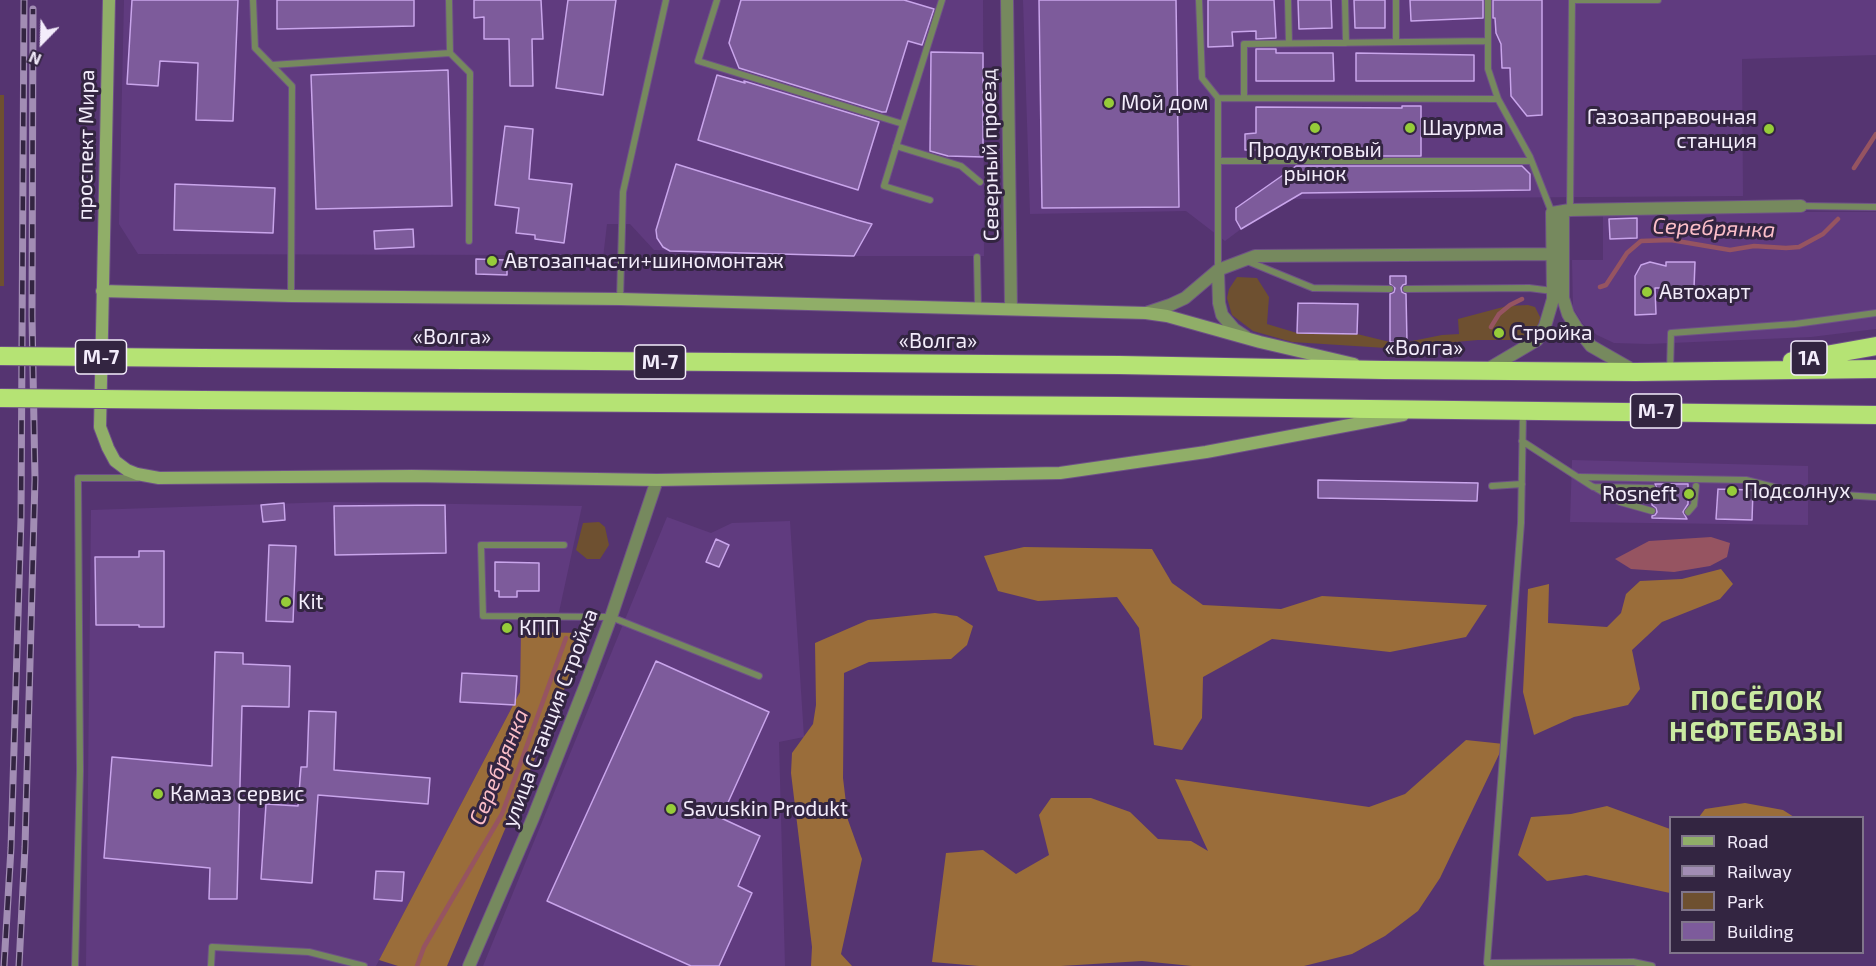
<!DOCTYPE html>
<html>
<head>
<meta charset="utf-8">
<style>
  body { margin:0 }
  #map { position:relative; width:1876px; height:966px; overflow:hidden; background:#553471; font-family:"Exo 2",sans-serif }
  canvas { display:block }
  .legend { position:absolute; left:1669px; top:816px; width:195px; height:138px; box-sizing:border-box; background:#332541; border:2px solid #80758b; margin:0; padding:8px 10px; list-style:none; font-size:18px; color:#f3ecfb }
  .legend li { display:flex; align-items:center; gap:12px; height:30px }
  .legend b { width:30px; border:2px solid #80758b }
  .north { position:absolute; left:12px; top:12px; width:60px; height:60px; -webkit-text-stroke:4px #332541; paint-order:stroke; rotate:203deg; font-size:16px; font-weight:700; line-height:24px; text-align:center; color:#f3ecfb }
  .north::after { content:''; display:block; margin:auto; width:21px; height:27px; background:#f3ecfb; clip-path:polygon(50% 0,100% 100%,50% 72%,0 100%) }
</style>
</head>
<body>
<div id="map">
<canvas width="1876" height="966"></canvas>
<ul class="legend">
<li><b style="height:8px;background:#90ae68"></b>Road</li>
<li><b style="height:8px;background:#a28db4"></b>Railway</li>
<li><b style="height:16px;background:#6e5030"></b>Park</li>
<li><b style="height:16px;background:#7d5b9b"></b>Building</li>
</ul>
<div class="north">N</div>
</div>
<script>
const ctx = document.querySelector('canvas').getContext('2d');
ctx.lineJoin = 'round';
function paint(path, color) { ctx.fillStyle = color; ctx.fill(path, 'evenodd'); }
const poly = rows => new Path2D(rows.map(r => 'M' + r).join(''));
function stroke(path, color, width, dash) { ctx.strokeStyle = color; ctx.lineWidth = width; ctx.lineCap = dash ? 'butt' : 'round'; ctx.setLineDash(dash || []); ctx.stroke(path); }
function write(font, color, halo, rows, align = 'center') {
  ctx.font = font + ' "Exo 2",sans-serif'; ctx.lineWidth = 6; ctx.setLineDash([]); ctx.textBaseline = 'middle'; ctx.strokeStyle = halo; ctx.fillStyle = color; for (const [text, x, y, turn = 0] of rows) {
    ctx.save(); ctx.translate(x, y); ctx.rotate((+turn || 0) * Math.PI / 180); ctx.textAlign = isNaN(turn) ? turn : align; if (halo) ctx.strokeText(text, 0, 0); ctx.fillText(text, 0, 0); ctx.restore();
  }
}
paint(poly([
  [124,0,983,0,984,256,848,256,654,250,630,224,607,224,603,258,527,255,138,254,119,224],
  [1023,0,1876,0,1876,55,1742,59,1743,196,1292,199,1241,229,1225,241,1186,211,1030,214],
  [1794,212,1876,212,1876,329,1811,337,1648,344,1614,343,1597,335,1583,324,1573,308,1572,260,1603,260,1603,215],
  [1572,460,1808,466,1808,525,1570,522],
  [332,502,582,506,559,612,522,612,520,692,376,966,86,966,91,510],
  [667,517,711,533,732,523,790,521,804,737,779,742,785,966,483,966]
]), '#603b7f');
paint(poly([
  [0,95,4,95,4,286,0,286],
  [1237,277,1257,278,1269,297,1267,324,1297,333,1357,334,1390,342,1407,342,1442,335,1459,334,1458,319,1507,306,1528,305,1535,307,1541,319,1536,330,1521,340,1478,340,1432,344,1417,350,1292,342,1253,331,1232,315,1227,298,1229,289],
  [599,522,605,527,609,545,600,559,587,559,576,550,583,523]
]), '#6e5030');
paint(poly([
  [1024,547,1152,549,1172,583,1203,605,1281,609,1322,596,1487,605,1466,637,1390,652,1272,639,1203,677,1202,718,1182,750,1154,745,1139,628,1117,597,1038,601,998,591,984,556],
  [1721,569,1733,584,1720,599,1662,622,1632,650,1640,689,1628,705,1574,717,1534,735,1523,692,1528,589,1549,584,1548,623,1607,627,1621,613,1626,594,1640,581,1682,579],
  [935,613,957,616,973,626,967,645,951,659,869,662,844,673,843,778,848,820,862,859,841,954,852,966,811,966,812,947,791,773,792,753,813,724,816,705,815,643,868,620],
  [521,632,584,633,575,664,447,966,398,966,379,960,520,692],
  [1466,740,1504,744,1440,878,1418,911,1385,936,1352,954,1304,966,1192,966,1142,961,1061,966,979,966,932,962,946,853,983,850,1016,874,1049,855,1039,815,1051,798,1091,798,1130,812,1158,839,1191,841,1208,851,1175,779,1369,807,1405,794],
  [1745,803,1783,810,1794,817,1699,817,1705,809],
  [1607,806,1670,829,1670,893,1586,875,1547,881,1518,855,1531,817,1571,814]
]), '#9a6d3a');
paint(poly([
  [1711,537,1730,543,1727,557,1710,566,1674,572,1631,569,1615,559,1649,541]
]), '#965461');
stroke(poly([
  [1854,168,1876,134],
  [1600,287,1606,285,1627,253,1641,241,1671,240,1730,250,1754,246,1786,248,1799,247,1823,234,1838,219],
  [1491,327,1499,314,1510,305,1522,299],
  [417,966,424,947,502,814,566,638]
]), '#965461', 4.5);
const building = poly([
  [132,0,238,0,233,121,196,120,198,63,160,61,158,86,127,84,132,0],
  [277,0,414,0,414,26,277,29,277,0],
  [474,0,541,0,543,39,532,39,533,86,510,86,509,39,484,39,484,17,474,18,474,0],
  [568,0,616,0,603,95,556,88,568,0],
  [741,0,904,0,934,9,922,45,908,41,886,112,882,112,739,68,729,43,741,0],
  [1039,0,1176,0,1179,207,1042,208,1039,0],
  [1208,0,1274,0,1276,38,1256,39,1256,31,1232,32,1233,46,1208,47,1208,0],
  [1298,0,1331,0,1332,28,1299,29,1298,0],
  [1354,0,1385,0,1385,28,1355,28,1354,0],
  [1410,0,1483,0,1483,18,1411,21,1410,0],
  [1493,0,1542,0,1542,115,1527,116,1511,96,1510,68,1502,68,1501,44,1496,33,1495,18,1493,18,1493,0],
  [1256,49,1276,49,1276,53,1333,53,1334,81,1256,81,1256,49],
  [931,52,983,53,983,157,948,156,930,151,931,52],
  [1356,53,1474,55,1474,81,1356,81,1356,53],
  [448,70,452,206,316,209,311,75,448,70],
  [717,75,745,83,744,81,879,122,858,190,698,140,717,75],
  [1402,106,1421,106,1421,156,1312,156,1320,150,1245,150,1245,134,1256,133,1256,107,1402,108,1402,106],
  [505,126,533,129,529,179,572,184,564,243,535,239,535,235,516,233,519,208,495,205,505,126],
  [676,164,857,220,872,224,854,256,670,251,663,247,657,238,656,230,676,164],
  [1296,166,1522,166,1530,174,1530,190,1302,193,1241,229,1236,220,1236,208,1296,166],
  [175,184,275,188,273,233,174,230,175,184],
  [1637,218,1637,238,1610,239,1609,219,1637,218],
  [413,229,414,247,375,249,374,231,413,229],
  [476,259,507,260,507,275,476,274,476,259],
  [1650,262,1666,266,1666,262,1695,262,1694,288,1655,288,1656,314,1635,315,1635,276,1641,265,1650,262],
  [1390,276,1406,276,1406,284,1403,285,1401,288,1402,292,1406,294,1407,342,1390,342,1390,294,1394,292,1395,288,1390,284,1390,276],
  [1298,303,1358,304,1357,334,1297,333,1298,303],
  [1318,480,1478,483,1477,501,1318,498,1318,480],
  [1655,484,1688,484,1688,504,1683,512,1687,519,1652,518,1652,516,1655,515,1657,512,1656,508,1652,505,1652,493,1655,492,1657,489,1655,484],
  [1718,489,1753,490,1752,520,1716,519,1718,489],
  [284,503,285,520,263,522,261,505,284,503],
  [445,505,446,553,335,555,334,506,445,505],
  [716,539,729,545,719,567,706,562,716,539],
  [269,545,296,546,293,622,266,621,269,545],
  [139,551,164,551,164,627,139,627,139,625,96,625,95,557,139,557,139,551],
  [495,562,539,563,539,591,517,591,517,597,499,597,499,591,495,591,495,562],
  [215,652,243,653,243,664,290,666,289,707,242,706,237,899,209,899,210,868,104,858,112,757,212,766,215,652],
  [656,661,769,712,721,818,760,836,738,886,752,893,719,966,691,966,547,901,656,661],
  [462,673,517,676,515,705,460,702,462,673],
  [309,711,336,712,334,770,430,778,428,804,318,795,312,883,261,879,266,804,298,806,301,767,307,767,309,711],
  [376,871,404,872,402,901,374,899,376,871]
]);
paint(building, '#7d5b9b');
stroke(building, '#c9a5eb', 1.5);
const lane = poly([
  [253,0,255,48,292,86,291,296],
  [449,0,450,53,470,73,469,241],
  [717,0,698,61,903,124,942,0],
  [1199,0,1202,78,1218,98,1218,269],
  [1288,0,1289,43],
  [1345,0,1346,43],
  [1396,0,1396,42],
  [1488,0,1488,69,1498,99],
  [1572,0,1658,0],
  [272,65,450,53],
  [1218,98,1498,99,1530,157,1552,213],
  [1244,98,1244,44,1488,41],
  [903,124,884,186,930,200],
  [896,146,961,166,980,182],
  [1218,161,1531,161],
  [1801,206,1876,207],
  [1570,210,1572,0],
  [977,257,978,308],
  [1247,261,1313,288,1390,289],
  [1406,289,1529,288,1553,291],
  [620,299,623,192,666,0],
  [1670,371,1671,333,1795,324,1876,313],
  [1523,414,1521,523,1487,963,1633,962,1652,966],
  [1522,441,1593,487,1652,488],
  [1579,477,1746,480,1794,492,1876,497],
  [1492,486,1522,484],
  [1594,487,1620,502,1652,511],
  [1688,512,1694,505,1696,486],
  [564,545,481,545,483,616,611,617,759,676],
  [75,966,80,771,78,478,137,478],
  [211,966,212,947,309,952,364,966]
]);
const street = poly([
  [1007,0,1011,309],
  [1563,211,1563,298,1568,314,1576,327,1591,346,1633,370],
  [1218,270,1219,303,1222,315,1234,329,1246,337],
  [1146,313,1170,305,1185,298,1218,270,1255,256,1553,254],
  [1488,369,1537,340,1545,326,1553,299,1552,213,1570,210,1801,206],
  [469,966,533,818,586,684,611,617,657,480]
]);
const secondary = poly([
  [109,0,100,427,108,448,115,461,127,470,137,474,159,478,412,476,657,480,1060,473,1206,452,1403,415],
  [102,291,291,296,620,299,1146,313,1167,316,1260,342,1354,364]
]);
const highway = poly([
  [202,358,1119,365,1384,370,1636,372,1876,369],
  [1792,361,1876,346],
  [202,400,1117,406,1876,415]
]);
stroke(lane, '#6e5187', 8);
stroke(street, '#6e5187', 14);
stroke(secondary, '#6e5187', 14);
stroke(highway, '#6e5187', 20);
stroke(lane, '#76895e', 6);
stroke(street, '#76895e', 12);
stroke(secondary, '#90ae68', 12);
stroke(highway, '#b5e374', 18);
const rail = poly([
  [4,966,11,848,21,518,24,0],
  [19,966,25,847,35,479,32,316,33,9]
]);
stroke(rail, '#a28db4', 7);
stroke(rail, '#332541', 4.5, [14]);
const highwayBridge = poly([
  [0,356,202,358],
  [0,398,202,400]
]);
stroke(highwayBridge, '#6e5187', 20, []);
stroke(highwayBridge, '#b5e374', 18);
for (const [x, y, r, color] of [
  [1109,103,6,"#96cc39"],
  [1315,128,6,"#96cc39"],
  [1410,128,6,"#96cc39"],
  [1769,129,6,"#96cc39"],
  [492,261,6,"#96cc39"],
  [1647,292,6,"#96cc39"],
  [1499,333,6,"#96cc39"],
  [1732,491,6,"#96cc39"],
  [1689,494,6,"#96cc39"],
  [286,602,6,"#96cc39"],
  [507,628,6,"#96cc39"],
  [158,794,6,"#96cc39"],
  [671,809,6,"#96cc39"]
]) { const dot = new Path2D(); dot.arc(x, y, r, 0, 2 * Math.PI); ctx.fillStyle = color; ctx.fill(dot); stroke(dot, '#332541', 2); }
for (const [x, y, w] of [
  [101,357,51],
  [1809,358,36],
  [660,362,51],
  [1656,411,51]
]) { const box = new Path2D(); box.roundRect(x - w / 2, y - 17, w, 34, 4.5); ctx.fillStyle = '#332541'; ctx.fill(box); stroke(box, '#f3ecfb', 1.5); }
write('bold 20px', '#f3ecfb', null, [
  ["М-7",101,357],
  ["1A",1809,358],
  ["М-7",660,362],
  ["М-7",1656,411]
]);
write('21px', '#f3ecfb', '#332541', [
  ["Мой дом",1121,103],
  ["Газозаправочная",1757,117,"right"],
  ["станция",1757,141,"right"],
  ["Шаурма",1422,128],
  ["Продуктовый",1315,150,"center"],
  ["рынок",1315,174,"center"],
  ["Автозапчасти+шиномонтаж",504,261],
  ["Автохарт",1659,292],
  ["Стройка",1511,333],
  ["Подсолнух",1744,491],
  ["Rosneft",1677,494,"right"],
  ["Kit",298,602],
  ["КПП",519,628],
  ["Камаз сервис",170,794],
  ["Savuskin Produkt",683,809]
], 'left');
write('21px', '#f3ecfb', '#332541', [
  ["проспект Мира",86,145,-89],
  ["Северный проезд",990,155,-91],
  ["«Волга»",452,337],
  ["«Волга»",938,341],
  ["«Волга»",1424,348],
  ["улица Станция Стройка",550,718,-69]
]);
write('italic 22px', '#fbbec8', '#332541', [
  ["Серебрянка",1714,228,2],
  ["Серебрянка",499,767,-68]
]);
ctx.letterSpacing = '1.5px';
write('bold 27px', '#caeaa2', '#332541', [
  ["ПОСЁЛОК",1757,701],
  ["НЕФТЕБАЗЫ",1757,732]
]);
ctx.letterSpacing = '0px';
</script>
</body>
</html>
